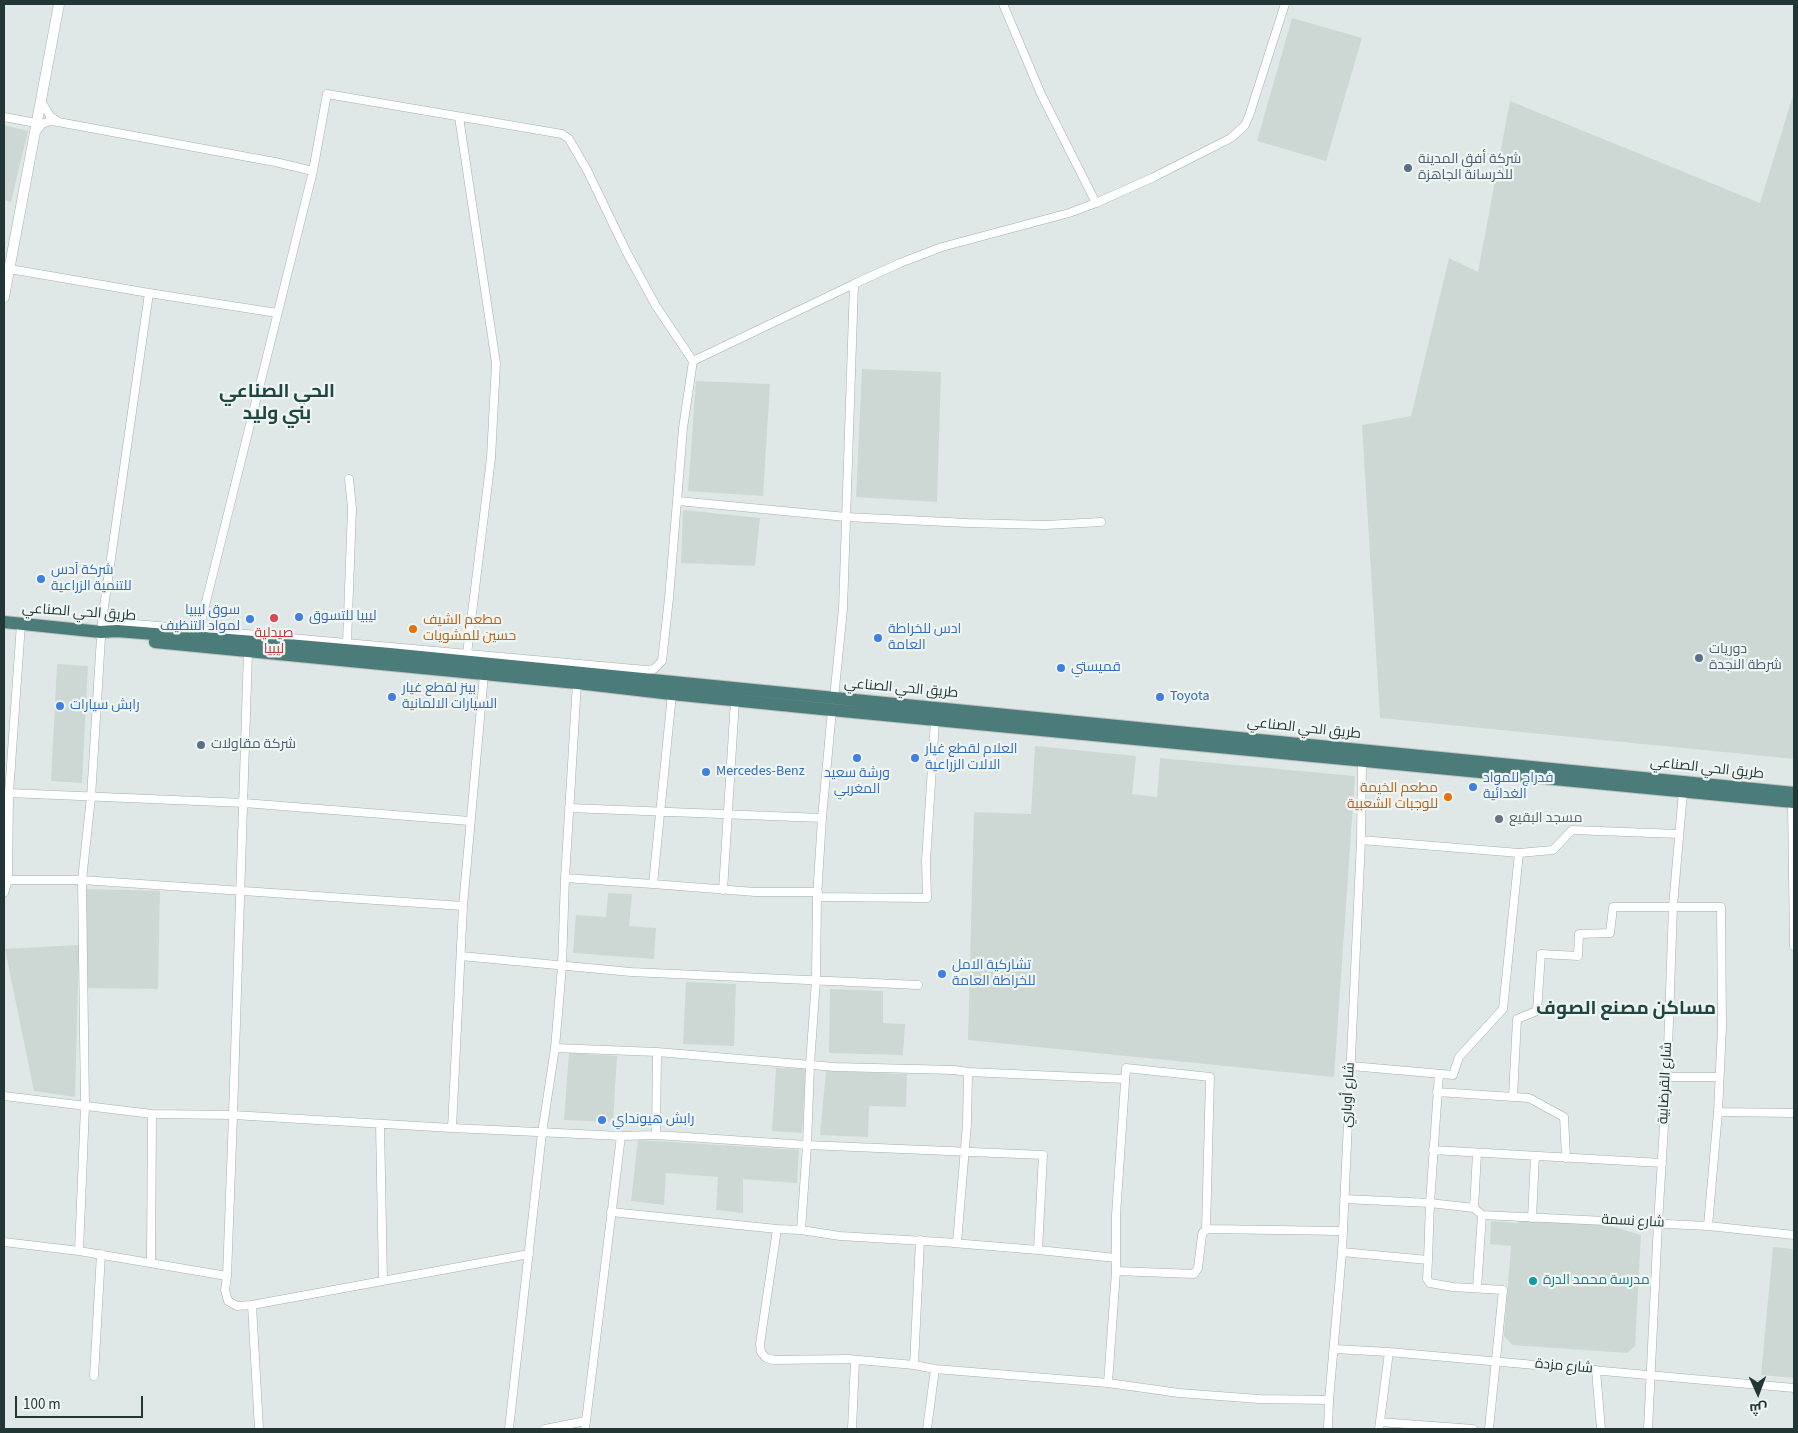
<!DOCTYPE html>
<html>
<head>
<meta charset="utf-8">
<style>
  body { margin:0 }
  #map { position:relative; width:1798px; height:1433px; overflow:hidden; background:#dfe8e6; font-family:"Source Sans 3",Cairo,sans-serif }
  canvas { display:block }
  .frame { position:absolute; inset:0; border:5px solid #223635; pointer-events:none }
  .north { position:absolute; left:1733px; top:1368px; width:50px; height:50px; -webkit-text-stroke:4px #eef5f3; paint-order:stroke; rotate:178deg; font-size:14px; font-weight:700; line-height:20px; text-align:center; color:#223635 }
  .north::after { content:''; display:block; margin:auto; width:18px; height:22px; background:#223635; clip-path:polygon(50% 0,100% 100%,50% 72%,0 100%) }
  .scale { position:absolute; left:15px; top:1396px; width:128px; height:22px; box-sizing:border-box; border:2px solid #223635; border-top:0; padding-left:6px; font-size:15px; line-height:18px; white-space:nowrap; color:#223635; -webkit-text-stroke:4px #eef5f3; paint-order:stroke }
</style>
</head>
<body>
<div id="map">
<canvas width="1798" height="1433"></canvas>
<div class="frame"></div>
<div class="north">ش</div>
<div class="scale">100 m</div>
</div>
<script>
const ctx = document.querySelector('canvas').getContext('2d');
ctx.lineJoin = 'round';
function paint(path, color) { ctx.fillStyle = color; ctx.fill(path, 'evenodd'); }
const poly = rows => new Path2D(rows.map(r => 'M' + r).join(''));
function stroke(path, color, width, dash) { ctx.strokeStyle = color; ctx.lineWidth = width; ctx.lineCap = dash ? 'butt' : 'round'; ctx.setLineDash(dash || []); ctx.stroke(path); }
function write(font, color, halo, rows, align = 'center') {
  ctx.font = font + ' "Source Sans 3",Cairo,sans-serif'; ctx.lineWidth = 4.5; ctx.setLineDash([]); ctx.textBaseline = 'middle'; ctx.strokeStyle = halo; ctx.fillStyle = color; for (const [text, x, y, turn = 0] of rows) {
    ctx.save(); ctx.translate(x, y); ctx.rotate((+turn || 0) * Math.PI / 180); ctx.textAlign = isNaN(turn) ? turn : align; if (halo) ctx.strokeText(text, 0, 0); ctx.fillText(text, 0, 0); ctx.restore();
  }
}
paint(poly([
  [1292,18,1362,38,1326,161,1257,141],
  [1794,92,1794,759,1380,718,1362,425,1411,416,1449,258,1478,272,1510,101,1760,203],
  [4,125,28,131,11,202,4,200],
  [862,369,941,372,937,502,856,497],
  [696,381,770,384,763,496,688,491],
  [683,510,760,518,755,566,681,563],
  [57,664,88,666,82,783,51,781],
  [1035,746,1136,756,1132,794,1139,795,1157,797,1160,758,1355,776,1334,1077,968,1040,974,812,1031,814],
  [86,889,160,891,158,989,88,988],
  [608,893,632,894,629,926,656,928,654,959,573,953,576,915,606,917],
  [79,945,75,1097,34,1091,5,949],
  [686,982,736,984,734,1046,683,1044],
  [830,989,883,991,883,1023,905,1024,903,1055,829,1053],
  [569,1053,617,1056,613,1122,564,1120],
  [776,1068,806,1069,802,1133,772,1131],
  [826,1071,907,1074,906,1107,869,1106,868,1137,820,1135],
  [638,1140,799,1150,797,1183,743,1179,743,1213,716,1210,718,1177,666,1173,664,1205,631,1201],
  [1521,1219,1607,1225,1641,1235,1635,1346,1627,1353,1512,1345,1504,1336,1511,1246,1490,1244,1491,1221,1517,1223],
  [1773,1247,1794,1249,1794,1378,1761,1375]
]), '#cdd8d5');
const minor = poly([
  [1003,4,1041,94,1096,203],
  [41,101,50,116,57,121],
  [4,117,36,123],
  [459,117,496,363,491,458,467,654],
  [35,133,42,124,50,121,58,122,275,162,313,171],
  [4,268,149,293,277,313],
  [854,284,900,263,942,247,1069,213,1096,203,1154,177,1231,138,1245,125,1249,116,1285,4],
  [678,501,846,517,967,523,1045,525,1101,522],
  [102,621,646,670,654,669,662,661,669,598,683,428,693,361,854,284,843,609,834,698],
  [199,630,313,171,327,94,562,134,569,139,587,170,627,253,656,306,693,361],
  [347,643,352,508,349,479],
  [248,652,233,1115,227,1276,225,1290,228,1301,237,1306,252,1305,529,1254],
  [9,793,244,803,470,821],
  [1792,802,1794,946],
  [569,808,822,818],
  [1361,840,1519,853],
  [565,878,653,884,755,892,818,892],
  [8,880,82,880,463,906],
  [653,884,672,694],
  [723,890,735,700],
  [4,893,8,880,9,793,21,624],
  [817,897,927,898,926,861,935,720],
  [461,956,631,972,918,985],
  [555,1048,657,1052,656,1135],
  [1351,1066,1453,1075,1459,1057,1503,1009,1519,853,1553,850,1572,830,1679,834],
  [968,1072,1125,1079],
  [1667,1077,1719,1077],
  [1437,1092,1529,1098,1564,1117,1566,1158],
  [4,1096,152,1114,233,1115,452,1128,621,1136],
  [1513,1097,1517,1019,1537,1011,1541,954,1578,956,1579,934,1610,933,1613,907,1721,907,1722,1027,1718,1112,1708,1226],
  [1718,1112,1794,1113],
  [380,1124,383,1281],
  [452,1128,463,906,484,674],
  [1433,1150,1662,1163],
  [1344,1199,1430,1203,1474,1208],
  [1474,1208,1482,1215,1708,1226,1794,1235],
  [1474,1208,1477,1153],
  [611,1212,777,1229,801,1230,840,1236,957,1243,967,1124,968,1072,954,1070,835,1067,657,1052],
  [1532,1218,1535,1156],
  [777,1229,760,1344,761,1352,766,1358,774,1360,848,1359,914,1365,935,1369,1108,1383,1179,1393,1259,1399,1329,1400],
  [801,1230,807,1145,810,1064,816,980,817,897,822,818,832,710],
  [4,1242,79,1251,227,1276],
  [953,1243,1038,1250],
  [79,1251,85,1107,82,880,91,797,102,621,149,293],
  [1342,1252,1428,1260,1427,1279,1430,1283,1453,1287,1503,1290,1489,1429],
  [1428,1260,1430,1203,1439,1074],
  [151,1262,152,1114],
  [1116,1271,1194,1274,1198,1268,1202,1235,1203,1232,1209,1229,1342,1231],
  [1477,1288,1482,1215],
  [252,1305,259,1429],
  [1335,1349,1389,1352,1794,1388],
  [914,1365,920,1240],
  [1596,1370,1601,1429],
  [94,1376,101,1254],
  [1108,1383,1116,1271,1116,1215,1126,1068,1210,1077,1206,1230],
  [1380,1422,1473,1429],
  [509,1429,542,1133,555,1048,562,966,565,878,577,683],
  [545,1429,586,1421],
  [585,1429,621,1136,656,1135,807,1145,1043,1155,1038,1250,1116,1258],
  [852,1429,855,1360],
  [927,1429,935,1369],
  [1328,1429,1329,1400,1342,1252,1361,840,1362,760],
  [1379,1429,1389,1352],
  [1648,1429,1658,1223,1667,1077,1673,906,1683,792]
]);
const tertiary = poly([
  [4,297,59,4]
]);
const trunk = poly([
  [4,622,101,632,117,631,254,642,390,654,1794,793],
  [155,642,577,683,672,694,832,710,1794,802]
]);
stroke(minor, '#a3afad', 9);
stroke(tertiary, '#a3afad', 11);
stroke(trunk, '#bdc3c2', 14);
stroke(minor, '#fff', 8);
stroke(tertiary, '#fff', 10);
stroke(trunk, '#4c7c7a', 12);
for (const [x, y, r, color] of [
  [1408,168,5,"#5c6f8a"],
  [41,579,5,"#3f7fe0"],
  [299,617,5,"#3f7fe0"],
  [274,618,5,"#e0444e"],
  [250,619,5,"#3f7fe0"],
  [413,629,5,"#e8710a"],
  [878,638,5,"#3f7fe0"],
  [1699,658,5,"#5c6f8a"],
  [1061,668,5,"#3f7fe0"],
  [392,697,5,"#3f7fe0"],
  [1160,697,5,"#3f7fe0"],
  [60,706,5,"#3f7fe0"],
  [201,745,5,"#5c6f8a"],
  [857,758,5,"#3f7fe0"],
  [915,758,5,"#3f7fe0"],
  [706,772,5,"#3f7fe0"],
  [1473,787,5,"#3f7fe0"],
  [1448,797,5,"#e8710a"],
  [1499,819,5,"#6b7280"],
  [942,974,5,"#3f7fe0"],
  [602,1120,5,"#3f7fe0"],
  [1533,1281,5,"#0f9aa8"]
]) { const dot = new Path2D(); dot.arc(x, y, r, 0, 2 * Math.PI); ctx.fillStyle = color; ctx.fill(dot); stroke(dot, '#eef5f3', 2); }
write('14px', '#4e5e75', '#eef5f3', [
  ["شركة أفق المدينة",1418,160],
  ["للخرسانة الجاهزة",1418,176],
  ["دوريات",1709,650],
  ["شرطة النجدة",1709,666],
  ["شركة مقاولات",211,745]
], 'left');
write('14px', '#366cbe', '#eef5f3', [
  ["شركة آدس",51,571],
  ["للتنمية الزراعية",51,587],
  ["سوق ليبيا",240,611,"right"],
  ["لمواد التنظيف",240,627,"right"],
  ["ليبيا للتسوق",309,617],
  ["ادس للخراطة",888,630],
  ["العامة",888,646],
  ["قميستي",1071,668],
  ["بينز لقطع غيار",402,689],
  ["السيارات الالمانية",402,705],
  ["Toyota",1170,697],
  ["رابش سيارات",70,706],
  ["العلام لقطع غيار",925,750],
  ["الالات الزراعية",925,766],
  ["Mercedes-Benz",716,772],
  ["ورشة سعيد",857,774,"center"],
  ["المغربي",857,790,"center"],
  ["فدراج للمواد",1483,779],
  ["الغدائية",1483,795],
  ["تشاركية الامل",952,966],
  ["للخراطة العامة",952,982],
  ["رابش هيونداي",612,1120]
], 'left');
write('14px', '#223635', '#eef5f3', [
  ["طريق الحي الصناعي",79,613,4],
  ["طريق الحي الصناعي",901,689,5],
  ["طريق الحي الصناعي",1304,729,6],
  ["طريق الحي الصناعي",1707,769,6],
  ["شارع القرضابية",1666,1083,-87],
  ["شارع أوباري",1349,1095,-87],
  ["شارع نسمة",1633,1222,3],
  ["شارع مزدة",1564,1367,5]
]);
write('14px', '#c56008', '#eef5f3', [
  ["مطعم الشيف",423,621],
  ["حسين للمشويات",423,637],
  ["مطعم الخيمة",1438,789,"right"],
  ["للوجبات الشعبية",1438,805,"right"]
], 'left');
write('14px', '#be3a42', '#eef5f3', [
  ["صيدلية",274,634],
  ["ليبيا",274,650]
]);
write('14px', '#5b616d', '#eef5f3', [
  ["مسجد البقيع",1509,819]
], 'left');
write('14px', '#0d838f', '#eef5f3', [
  ["مدرسة محمد الدرة",1543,1281]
], 'left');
write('bold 19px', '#204644', '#eef5f3', [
  ["الحي الصناعي",277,393],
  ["بني وليد",277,415],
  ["مساكن مصنع الصوف",1626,1010]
]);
</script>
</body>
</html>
